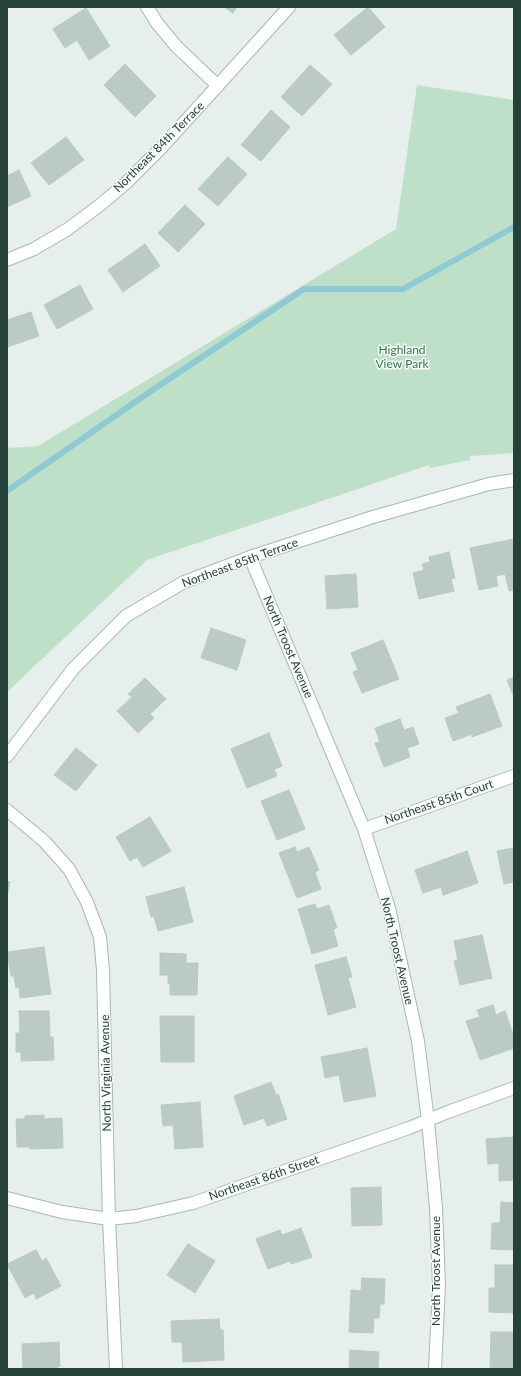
<!DOCTYPE html>
<html>
<head>
<meta charset="utf-8">
<style>
  body { margin:0 }
  #map { position:relative; width:521px; height:1376px; overflow:hidden; background:#e6efeb; font-family:Lato,sans-serif }
  canvas { display:block }
  .frame { position:absolute; inset:0; border:8px solid #24423a; pointer-events:none }
</style>
</head>
<body>
<div id="map">
<canvas width="521" height="1376"></canvas>
<div class="frame"></div>
</div>
<script>
const ctx = document.querySelector('canvas').getContext('2d');
ctx.lineJoin = 'round';
function paint(path, color) { ctx.fillStyle = color; ctx.fill(path, 'evenodd'); }
const poly = rows => new Path2D(rows.map(r => 'M' + r).join(''));
function stroke(path, color, width, dash) { ctx.strokeStyle = color; ctx.lineWidth = width; ctx.lineCap = dash ? 'butt' : 'round'; ctx.setLineDash(dash || []); ctx.stroke(path); }
function write(font, color, halo, rows, align = 'center') {
  ctx.font = font + ' Lato,sans-serif'; ctx.lineWidth = 3; ctx.setLineDash([]); ctx.textBaseline = 'middle'; ctx.strokeStyle = halo; ctx.fillStyle = color; for (const [text, x, y, turn = 0] of rows) {
    ctx.save(); ctx.translate(x, y); ctx.rotate((+turn || 0) * Math.PI / 180); ctx.textAlign = isNaN(turn) ? turn : align; if (halo) ctx.strokeText(text, 0, 0); ctx.fillText(text, 0, 0); ctx.restore();
  }
}
paint(poly([
  [417,85,514,100,514,453,470,456,470,460,430,468,429,465,147,560,7,692,7,448,38,446,396,229]
]), '#bfe0c8');
stroke(poly([
  [7,491,151,391,304,289,403,289,514,227]
]), '#8ec9d4', 6);
const building = poly([
  [224,7,237,7,233,13,224,7],
  [368,7,385,27,351,55,334,35,368,7],
  [86,8,110,46,89,60,77,40,65,48,53,29,86,8],
  [125,64,156,96,135,117,104,85,125,64],
  [310,65,332,84,302,116,281,97,310,65],
  [271,110,290,127,261,161,241,145,271,110],
  [66,137,84,160,49,185,31,163,66,137],
  [228,157,247,174,218,206,198,189,228,157],
  [19,170,31,196,7,207,7,176,19,170],
  [185,205,205,224,178,252,158,233,185,205],
  [145,244,160,266,123,292,108,270,145,244],
  [80,285,93,309,57,329,44,305,80,285],
  [31,312,39,336,7,347,7,320,31,312],
  [514,539,514,590,509,591,505,574,496,576,498,586,479,590,470,548,514,539],
  [449,552,455,578,451,579,454,591,419,599,413,573,424,570,422,564,430,562,429,557,449,552],
  [356,574,358,607,327,609,325,576,356,574],
  [211,628,246,640,237,670,201,658,211,628],
  [383,640,399,679,362,693,353,672,358,670,351,653,383,640],
  [514,677,514,697,507,680,514,677],
  [145,678,166,699,150,714,154,718,138,733,117,711,132,697,128,694,145,678],
  [490,694,502,726,472,737,472,734,453,741,445,718,459,713,456,707,490,694],
  [400,719,404,730,413,727,419,744,407,748,410,757,384,767,375,743,380,742,375,728,400,719],
  [269,733,282,766,274,769,277,776,247,788,231,749,269,733],
  [76,748,97,765,76,791,54,775,76,748],
  [289,790,305,829,277,840,261,801,289,790],
  [150,817,171,851,143,867,137,857,130,861,116,837,150,817],
  [295,847,297,852,309,847,319,870,315,872,321,889,297,898,279,853,295,847],
  [514,848,514,882,504,884,497,851,514,848],
  [467,851,478,883,443,895,441,887,423,893,415,870,467,851],
  [7,881,10,882,7,897,7,881],
  [184,887,193,922,158,931,154,916,151,917,146,897,184,887],
  [315,904,317,909,329,905,337,928,333,929,338,946,312,954,298,909,315,904],
  [482,935,492,978,460,985,454,961,458,960,454,941,482,935],
  [44,947,51,994,20,998,19,987,16,988,14,976,11,976,7,952,44,947],
  [160,953,186,954,186,963,198,963,197,995,170,995,170,983,168,983,168,975,160,975,160,953],
  [346,957,352,977,348,978,356,1007,328,1015,315,965,346,957],
  [493,1005,496,1015,505,1011,514,1037,514,1048,480,1060,466,1021,480,1017,477,1010,493,1005],
  [19,1011,49,1011,50,1037,53,1037,54,1060,21,1061,21,1052,16,1052,16,1033,20,1033,19,1011],
  [160,1016,194,1016,194,1062,161,1062,160,1016],
  [367,1048,376,1096,344,1102,339,1075,325,1078,321,1057,367,1048],
  [271,1082,276,1095,278,1094,287,1119,267,1126,264,1118,244,1125,234,1096,271,1082],
  [200,1102,203,1147,175,1149,173,1125,163,1126,161,1105,200,1102],
  [44,1115,44,1119,62,1118,63,1148,30,1149,30,1147,17,1147,16,1119,25,1119,25,1116,44,1115],
  [514,1137,514,1180,499,1181,499,1163,488,1164,486,1139,514,1137],
  [381,1187,382,1225,352,1226,351,1188,381,1187],
  [501,1202,514,1203,514,1250,491,1249,492,1223,500,1223,501,1202],
  [301,1228,312,1257,291,1264,290,1261,268,1269,256,1239,280,1230,282,1235,301,1228],
  [188,1244,215,1261,195,1293,167,1275,188,1244],
  [36,1250,42,1261,46,1258,61,1286,36,1299,34,1293,25,1298,7,1264,36,1250],
  [495,1265,514,1265,514,1313,489,1312,489,1288,495,1288,495,1265],
  [362,1278,385,1279,384,1304,380,1304,379,1318,374,1318,373,1333,349,1332,351,1290,361,1291,362,1278],
  [219,1319,220,1330,223,1330,224,1360,183,1362,182,1342,172,1342,171,1321,219,1319],
  [491,1332,514,1332,514,1369,490,1369,491,1332],
  [59,1342,60,1366,57,1367,57,1369,23,1369,22,1344,59,1342],
  [350,1350,379,1352,378,1369,349,1369,350,1350]
]);
paint(building, '#bbcac4');
stroke(building, '#b8c9c2', 1);
const street = poly([
  [147,7,157,23,176,46,218,86],
  [7,260,34,249,68,229,100,205,125,184,162,147,289,7],
  [250,557,364,829,389,908,418,1041,428,1121,436,1208,439,1286,435,1369],
  [7,756,73,669,126,616,184,582,250,557,373,517,489,484,514,480],
  [7,810,44,841,69,869,87,902,100,937,103,970,109,1219,116,1369],
  [364,829,514,776],
  [7,1198,62,1212,109,1219,136,1216,193,1203,409,1128,448,1112,514,1088]
]);
stroke(street, '#a8b8b2', 14);
stroke(street, '#fff', 12);
write('12px', '#24423a', '#f7fbf9', [
  ["Northeast 84th Terrace",159,147,-45],
  ["Northeast 85th Terrace",240,563,-20],
  ["North Troost Avenue",288,647,67],
  ["Northeast 85th Court",439,802,-19],
  ["North Troost Avenue",397,951,77],
  ["North Virginia Avenue",106,1073,-91],
  ["Northeast 86th Street",264,1178,-19],
  ["North Troost Avenue",436,1271,-90]
]);
write('12px', '#2d7a4b', '#f7fbf9', [
  ["Highland",402,350],
  ["View Park",402,364]
]);
</script>
</body>
</html>
